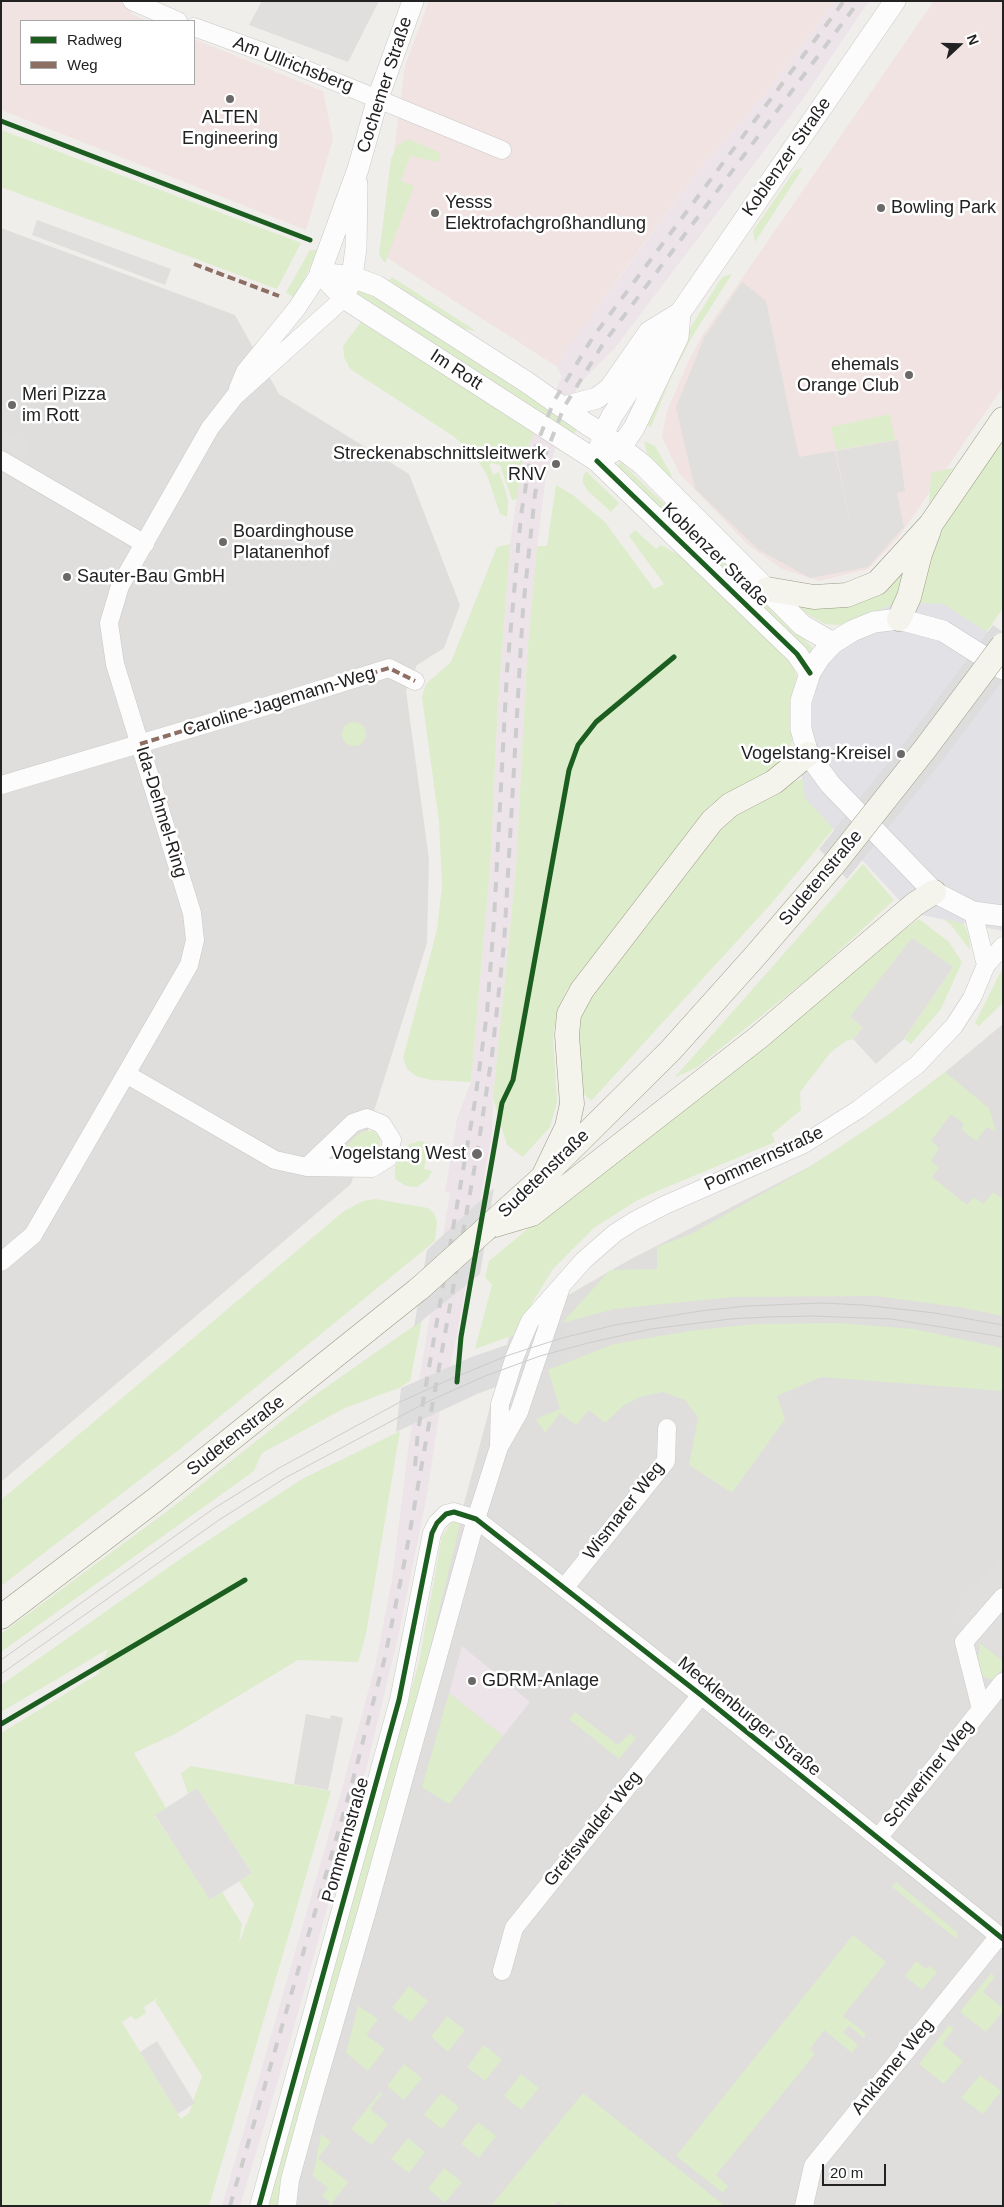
<!DOCTYPE html>
<html>
<head>
<meta charset="utf-8">
<style>
  body { margin:0 }
  #map { position:relative; width:1004px; height:2207px; overflow:hidden; background:#f0eeeb; font-family:Arial,sans-serif }
  canvas { display:block }
  .frame { position:absolute; inset:0; border:2px solid #222; pointer-events:none }
  .legend { position:absolute; left:20px; top:20px; width:175px; height:65px; box-sizing:border-box; background:#fff; border:1px solid #a7a7a7; margin:0; padding:6px 9px; list-style:none; font-size:15px; color:#222 }
  .legend li { display:flex; align-items:center; gap:10px; height:25px }
  .legend b { width:25px; border:1px solid #a7a7a7 }
  .north { position:absolute; left:934px; top:20px; width:50px; height:50px; -webkit-text-stroke:4px #fff; paint-order:stroke; rotate:69deg; font-size:14px; font-weight:700; line-height:20px; text-align:center; color:#222 }
  .north::after { content:''; display:block; margin:auto; width:18px; height:22px; background:#222; clip-path:polygon(50% 0,100% 100%,50% 72%,0 100%) }
  .scale { position:absolute; left:822px; top:2164px; width:64px; height:22px; box-sizing:border-box; border:2px solid #222; border-top:0; padding-left:6px; font-size:15px; line-height:18px; white-space:nowrap; color:#222; -webkit-text-stroke:4px #fff; paint-order:stroke }
</style>
</head>
<body>
<div id="map">
<canvas width="1004" height="2207"></canvas>
<div class="frame"></div>
<ul class="legend">
<li><b style="height:6px;background:#1b5e20"></b>Radweg</li>
<li><b style="height:6px;background:#8d6e63"></b>Weg</li>
</ul>
<div class="north">N</div>
<div class="scale">20 m</div>
</div>
<script>
const ctx = document.querySelector('canvas').getContext('2d');
ctx.lineJoin = 'round';
function paint(path, color) { ctx.fillStyle = color; ctx.fill(path, 'evenodd'); }
const poly = rows => new Path2D(rows.map(r => 'M' + r).join(''));
function stroke(path, color, width, dash) { ctx.strokeStyle = color; ctx.lineWidth = width; ctx.lineCap = dash ? 'butt' : 'round'; ctx.setLineDash(dash || []); ctx.stroke(path); }
function write(font, color, halo, rows, align = 'center') {
  ctx.font = font + ' Arial,sans-serif'; ctx.lineWidth = 5; ctx.setLineDash([]); ctx.textBaseline = 'middle'; ctx.strokeStyle = halo; ctx.fillStyle = color; for (const [text, x, y, turn = 0] of rows) {
    ctx.save(); ctx.translate(x, y); ctx.rotate((+turn || 0) * Math.PI / 180); ctx.textAlign = isNaN(turn) ? turn : align; if (halo) ctx.strokeText(text, 0, 0); ctx.fillText(text, 0, 0); ctx.restore();
  }
}
paint(poly([
  [1,228,235,315,279,394,409,474,460,605,444,648,417,665,406,691,429,859,427,943,351,1184,1,1482],
  [1003,1024,1003,2206,279,2206,280,2183,509,1337,517,1334,523,1321,631,1259,809,1167,871,1128,944,1073],
  [306,1714,330,1719,331,1715,343,1718,328,1790,294,1784]
]), '#dfdedc');
paint(poly([
  [1,1,136,1,131,14,149,21,21,21,21,84,194,84,194,39,323,91,333,139,306,230,1,110],
  [429,1,835,1,769,89,703,165,622,273,556,366,381,254,405,66],
  [934,1,1003,1,1003,387,898,538,868,569,820,581,782,569,747,544,679,473,662,437,667,411,689,360,702,336]
]), '#f1e3e1');
paint(poly([
  [835,1,869,1,801,102,615,348,578,385,546,476,537,546,527,657,516,869,493,1098,492,1132,457,1335,440,1409,427,1495,399,1633,367,1766,290,2041,240,2206,222,2206,341,1792,375,1666,392,1580,409,1442,450,1193,445,1192,457,1118,471,1082,490,869,498,703,510,544,522,463,530,440,562,377,556,366,579,332,703,165,769,89],
  [462,1646,530,1702,503,1736,449,1693]
]), '#ede4e9');
paint(poly([
  [1,130,301,243,277,289,1,187],
  [408,139,441,153,438,162,410,156,401,181,414,186,385,263,379,255,391,159,397,146],
  [803,168,755,242,753,231,795,170],
  [310,250,318,250,295,299,286,292],
  [732,274,692,337,670,380,651,427,644,424,687,333,722,277],
  [392,277,476,331,458,328,387,282],
  [360,289,367,291,579,427,574,434,356,294],
  [361,322,534,432,522,463,517,499,512,500,500,465,492,463,489,464,493,475,499,472,505,489,508,501,507,517,500,514,487,475,473,453,453,436,350,369,344,357,343,346],
  [890,414,895,440,836,450,831,427],
  [1003,437,1003,608,984,636,915,604,932,544],
  [644,441,655,446,672,476,670,478,647,453],
  [621,462,813,648,812,653,807,655,621,472,618,465],
  [953,468,929,505,931,473],
  [586,471,619,503,611,512,588,491,583,483,583,476],
  [556,485,573,495,605,522,654,589,664,584,629,536,635,530,656,549,661,545,683,557,791,658,797,677,791,707,793,737,788,758,774,772,725,794,706,809,566,991,558,1009,553,1036,557,1102,550,1127,523,1157,507,1145,493,1098,516,869,527,657,537,546,547,546],
  [510,544,498,703,490,869,471,1082,431,1080,416,1076,407,1069,403,1058,437,930,442,886,439,822,422,697,426,684,451,662,497,547],
  [903,569,908,571,902,594,891,607,840,625,825,624,785,602],
  '342 734a12 12 0 1 1 24 0a12 12 0 1 1-24 0Z',
  [804,778,845,815,770,905,591,1101,580,1090,575,1032,587,998,719,828,742,808,772,791],
  [863,864,894,900,815,973,696,1068,674,1078],
  [929,908,961,918,969,936,970,950,951,925],
  [919,919,949,942,962,962,941,1009,911,1044,904,1039,953,967,850,1017,863,1028,853,1039,846,1041,831,1052,800,1092,801,1110,772,1134,775,1142,660,1190,638,1200,595,1227,553,1269,532,1303,517,1334,475,1349,492,1285,485,1277,489,1261,566,1197,844,974],
  [1003,967,1003,1003,979,1026,975,1023],
  [945,1072,989,1108,996,1132,987,1127,976,1141,961,1129,964,1124,951,1114,931,1141,939,1148,931,1161,939,1168,932,1177,967,1205,974,1197,983,1204,993,1192,1003,1199,1003,1316,964,1308,876,1296,733,1297,614,1309,562,1323,610,1270,657,1269,657,1247,691,1234,808,1168,898,1108],
  [364,1131,374,1131,380,1137,380,1146,378,1151,369,1156,352,1156,348,1151,348,1145,354,1137],
  [421,1141,430,1144,435,1152,427,1151,424,1169,432,1171,428,1179,417,1187,406,1186,395,1179,395,1166,409,1144],
  [375,1199,428,1208,434,1213,437,1222,435,1241,180,1449,1,1586,1,1500,344,1211,363,1201],
  [422,1320,410,1381,399,1388,345,1408,262,1453,254,1471,1,1652,1,1634,174,1506,312,1397],
  [837,1323,914,1329,1003,1348,1003,1391,821,1377,777,1396,785,1419,732,1493,689,1465,698,1418,685,1400,663,1392,640,1397,623,1406,605,1423,589,1410,576,1425,560,1413,545,1433,536,1419,560,1409,548,1370,614,1344,690,1331,754,1324],
  [400,1431,366,1634,358,1662,298,1660,175,1734,134,1753,166,1808,155,1816,211,1900,222,1892,242,1924,239,1943,254,1904,239,1881,252,1873,197,1788,188,1794,181,1773,191,1766,331,1791,209,2206,1,2206,1,1733,98,1674,108,1649,1,1712,1,1685,186,1555,248,1514,304,1478],
  [161,1996,155,2001,202,2076,189,2113,181,2119,122,2022,131,2016,135,2020,146,2013,144,2007],
  [461,1520,411,1727,280,2206,269,2206,278,2164,419,1662,442,1536,452,1522],
  [980,1643,1003,1661,1003,1668,993,1680,982,1676,978,1660],
  [449,1693,503,1736,449,1804,422,1787],
  [575,1712,618,1745,630,1733,636,1738,619,1759,569,1719],
  [896,1882,957,1932,958,1940,892,1887],
  [853,1935,886,1962,843,2016,866,2034,864,2038,849,2026,843,2032,858,2045,852,2053,824,2030,810,2049,815,2054,716,2175,728,2186,723,2193,676,2156],
  [916,1961,926,1969,930,1966,937,1972,922,1990,905,1976],
  [991,1973,995,1977,983,1992,1003,2008,1003,2011,986,2032,960,2012],
  [409,1986,428,2001,411,2022,392,2008],
  [358,2006,378,2019,366,2035,385,2049,368,2071,346,2053],
  [447,2016,465,2030,448,2052,431,2037],
  [949,2025,954,2029,942,2044,963,2061,944,2084,919,2064],
  [484,2045,502,2059,485,2081,467,2067],
  [404,2064,422,2078,404,2100,387,2086],
  [521,2074,539,2088,521,2110,504,2096],
  [980,2075,1001,2091,983,2114,961,2098],
  [380,2092,382,2094,370,2109,388,2124,372,2145,351,2129],
  [441,2093,459,2107,442,2129,424,2115],
  [583,2093,661,2155,725,2206,563,2206,558,2201,554,2206,491,2206],
  [478,2122,496,2136,479,2158,461,2144],
  [321,2134,331,2142,318,2158,348,2182,332,2203,335,2206,327,2206,330,2202,322,2196,328,2188,313,2176],
  [408,2138,425,2152,409,2173,391,2159],
  [444,2168,462,2182,445,2203,428,2189]
]), '#ddeccb');
paint(poly([
  [262,1,379,1,348,62,249,25],
  [37,220,171,269,165,285,32,235],
  [742,282,766,301,799,457,835,451,855,548,836,451,898,440,905,491,897,493,904,527,868,567,810,578,759,550,695,489,676,407,704,338],
  [1,428,31,445,24,459,1,446],
  [912,938,953,967,904,1039,876,1064,853,1039,863,1028,850,1017],
  [1003,1553,1003,1660,950,1617],
  [197,1788,252,1873,210,1900,155,1815],
  [157,2041,195,2103,178,2114,140,2052]
]), '#e0dfde');
paint(poly([
  [897,602,943,604,1003,642,1003,931,911,913,805,798,792,709,799,672,833,631]
]), '#e2e1e5');
paint(poly([
  [993,625,1003,632,1003,680,942,761,847,879,819,849,909,737],
  [494,1188,480,1274,414,1327,427,1250],
  [569,1324,550,1367,477,1394,396,1432,401,1388,474,1356]
]), '#dedddd');
const minor = poly([
  [132,1,178,21],
  [194,27,263,52,502,150],
  [238,389,245,372,297,308,320,273],
  [1,460,145,544],
  [1,785,290,699,389,668,415,681],
  [973,912,986,965],
  [126,1074,275,1160,307,1167,372,1168,388,1158,392,1140,382,1124,367,1118,353,1123,307,1167],
  [1,1262,33,1235,189,965,195,940,192,913,115,664,109,623,120,586,210,428,235,396,344,298],
  [499,1444,500,1404,503,1395,515,1356,530,1321,584,1260,615,1233,634,1221,665,1205,804,1144,859,1109,917,1065,954,1026,972,998,986,965,1003,946],
  [565,1587,666,1461,667,1428],
  [981,1709,964,1642,1003,1597],
  [878,1838,1003,1682],
  [502,1971,514,1928,701,1695],
  [259,2206,399,1700,432,1533,437,1523,446,1514,454,1512,476,1519,701,1695,1003,1939],
  [287,2206,290,2180,310,2107,367,1911,476,1519,499,1447,519,1412,561,1287],
  [804,2206,813,2166,999,1936]
]);
const tertiary = poly([
  [320,273,352,277,377,286,525,381,588,425,603,434,643,465,802,625,833,643],
  [320,273,344,298,597,461,797,654,810,673],
  [320,273,358,169,378,98,413,1],
  [347,290,352,277,356,248,357,184],
  [564,407,597,398,610,388,649,332,680,313,895,1],
  [600,447,603,434,612,416,662,341,664,328],
  [609,454,621,447,634,428,678,337,680,313],
  [1003,669,943,631,899,619,874,622,852,631,833,643,820,657,810,673,801,701,801,729,808,754,830,784,934,892,973,912,1003,916]
]);
const secondary = poly([
  [767,589,814,597,847,595,877,583,931,524,1003,419],
  [899,619,909,597,920,554,929,530],
  [543,1177,567,1127,572,1104,567,1035,569,1014,582,990,712,821,730,805,774,782,808,754],
  [492,1223,543,1177,670,1051,756,955,834,864],
  [488,1227,532,1214,759,1037,915,904,934,892],
  [1,1617,155,1500,420,1288]
]);
stroke(minor, '#c9c8c7', 19);
stroke(tertiary, '#c9c8c7', 22);
stroke(secondary, '#999a82', 25);
stroke(minor, '#fdfcfc', 18);
stroke(tertiary, '#fdfcfc', 21);
stroke(secondary, '#f4f4ed', 24);
stroke(poly([
  [1,1660,213,1509,279,1468,400,1402,453,1378,509,1355,562,1338,615,1325,700,1311,747,1306,821,1303,863,1305,935,1313,1003,1325],
  [1,1674,219,1520,285,1478,427,1402,485,1376,540,1356,588,1343,651,1329,730,1319,767,1317,812,1316,891,1319,1003,1337]
]), '#ccc', 1);
stroke(poly([
  [415,1466,418,1431,475,1101,487,1013,494,920,507,671,521,515,530,461,554,401,593,337,844,1],
  [230,2206,350,1791,385,1657,405,1559,477,1154,492,1055,504,944,523,609,535,494,541,466,564,407,603,344,859,1]
]), '#ccc', 4, [10, 10]);
const secondaryBridge = poly([
  [834,864,925,749,1003,645],
  [420,1288,488,1227]
]);
stroke(secondaryBridge, '#999a82', 25, []);
stroke(secondaryBridge, '#f4f4ed', 24);
stroke(poly([
  [194,264,279,296],
  [140,744,389,668,415,681]
]), '#8d6e63', 4, [8, 4]);
stroke(poly([
  [1,121,310,240],
  [597,461,797,654,810,673],
  [457,1382,461,1337,502,1103,513,1080,569,770,578,745,596,722,674,657],
  [1,1724,245,1580],
  [259,2206,399,1700,432,1533,437,1523,446,1514,454,1512,476,1519,701,1695,1003,1939]
]), '#1b5e20', 5);
for (const [x, y, r, color] of [
  [230,99,5,"#6a6968"],
  [881,208,5,"#6a6968"],
  [435,213,5,"#6a6968"],
  [909,375,5,"#6a6968"],
  [12,405,5,"#6a6968"],
  [556,464,5,"#6a6968"],
  [223,542,5,"#6a6968"],
  [67,577,5,"#6a6968"],
  [901,754,5,"#6a6968"],
  [477,1154,6,"#6a6968"],
  [472,1681,5,"#6a6968"]
]) { const dot = new Path2D(); dot.arc(x, y, r, 0, 2 * Math.PI); ctx.fillStyle = color; ctx.fill(dot); stroke(dot, '#fff', 2); }
write('18px', '#222', '#fff', [
  ["Am Ullrichsberg",293,65,21],
  ["Cochemer Straße",385,85,-72],
  ["Koblenzer Straße",787,157,-55],
  ["Im Rott",456,370,33],
  ["Koblenzer Straße",715,555,44],
  ["Caroline-Jagemann-Weg",279,702,-17],
  ["Ida-Dehmel-Ring",161,812,73],
  ["Sudetenstraße",821,878,-50],
  ["Pommernstraße",764,1159,-25],
  ["Sudetenstraße",544,1174,-44],
  ["Sudetenstraße",236,1436,-38],
  ["Wismarer Weg",624,1511,-52],
  ["Mecklenburger Straße",749,1717,39],
  ["Schweriner Weg",929,1774,-51],
  ["Greifswalder Weg",593,1829,-51],
  ["Pommernstraße",346,1840,-74],
  ["Anklamer Weg",893,2067,-51]
]);
write('18px', '#222', '#fff', [
  ["ALTEN",230,118,"center"],
  ["Engineering",230,139,"center"],
  ["Yesss",445,203],
  ["Elektrofachgroßhandlung",445,224],
  ["Bowling Park",891,208],
  ["ehemals",899,365,"right"],
  ["Orange Club",899,386,"right"],
  ["Meri Pizza",22,395],
  ["im Rott",22,416],
  ["Streckenabschnittsleitwerk",546,454,"right"],
  ["RNV",546,475,"right"],
  ["Boardinghouse",233,532],
  ["Platanenhof",233,553],
  ["Sauter-Bau GmbH",77,577],
  ["Vogelstang-Kreisel",891,754,"right"],
  ["Vogelstang West",466,1154,"right"],
  ["GDRM-Anlage",482,1681]
], 'left');
</script>
</body>
</html>
